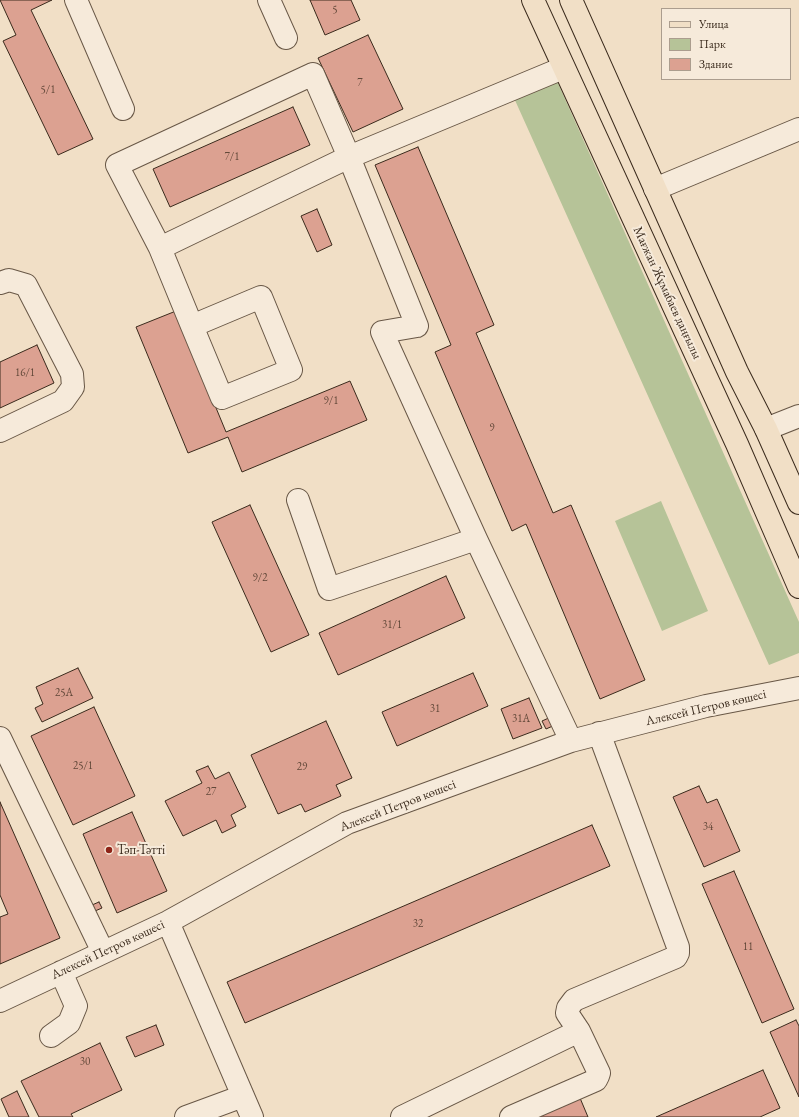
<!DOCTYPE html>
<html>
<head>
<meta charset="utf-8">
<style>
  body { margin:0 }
  #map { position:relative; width:799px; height:1117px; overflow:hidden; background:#f1dfc6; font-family:"EB Garamond",serif }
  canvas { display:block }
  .legend { position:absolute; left:661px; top:8px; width:130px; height:72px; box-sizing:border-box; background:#f6eada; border:1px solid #ab9d8e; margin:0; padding:5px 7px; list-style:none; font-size:12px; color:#3a2a1c }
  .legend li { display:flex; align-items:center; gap:8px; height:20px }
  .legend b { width:20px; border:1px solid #ab9d8e }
</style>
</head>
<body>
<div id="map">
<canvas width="799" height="1117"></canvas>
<ul class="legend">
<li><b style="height:5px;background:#f1dfc6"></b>Улица</li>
<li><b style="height:11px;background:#b6c398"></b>Парк</li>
<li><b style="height:11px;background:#dca191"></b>Здание</li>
</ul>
</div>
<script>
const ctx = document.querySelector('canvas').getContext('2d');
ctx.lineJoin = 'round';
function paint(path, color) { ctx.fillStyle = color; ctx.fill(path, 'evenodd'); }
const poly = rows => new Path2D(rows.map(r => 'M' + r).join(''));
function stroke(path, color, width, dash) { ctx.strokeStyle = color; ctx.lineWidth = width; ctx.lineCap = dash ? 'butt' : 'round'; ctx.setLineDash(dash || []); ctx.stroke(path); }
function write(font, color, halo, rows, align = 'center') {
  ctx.font = font + ' "EB Garamond",serif'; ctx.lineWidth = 4; ctx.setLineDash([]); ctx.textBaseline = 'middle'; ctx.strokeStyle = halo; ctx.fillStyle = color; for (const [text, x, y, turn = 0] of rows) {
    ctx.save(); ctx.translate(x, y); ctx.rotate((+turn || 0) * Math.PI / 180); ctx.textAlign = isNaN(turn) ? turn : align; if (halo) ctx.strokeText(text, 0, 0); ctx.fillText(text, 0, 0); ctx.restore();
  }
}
paint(poly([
  [557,81,799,622,799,653,769,665,514,98],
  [661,501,708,611,662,631,615,521]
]), '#b6c398');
const building = poly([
  [0,0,52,0,31,10,93,139,58,155,3,41,16,35,0,0],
  [310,0,351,0,360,20,325,35,310,0],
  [368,35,403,109,353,132,318,58,368,35],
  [293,107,310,145,170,207,153,169,293,107],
  [418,147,494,325,476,333,553,513,571,505,645,680,600,699,526,524,512,531,435,352,451,345,375,165,418,147],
  [317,209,332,245,317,252,301,216,317,209],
  [176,311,226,432,350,381,367,420,242,472,228,437,188,453,136,327,176,311],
  [37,345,54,383,0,408,0,362,37,345],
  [250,505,309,635,271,652,212,522,250,505],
  [446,576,465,618,338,675,319,633,446,576],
  [78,668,93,698,42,722,35,708,43,704,36,687,78,668],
  [473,673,488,706,397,746,382,712,473,673],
  [529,698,542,728,513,739,501,709,529,698],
  [94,707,135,796,73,825,31,736,94,707],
  [551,717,555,725,546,729,542,721,551,717],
  [326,721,352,778,336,785,341,796,305,812,301,804,278,814,251,755,326,721],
  [208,766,215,779,229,772,246,807,231,815,236,826,222,833,216,820,183,836,165,801,202,783,196,771,208,766],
  [699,786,707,803,717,799,740,851,704,867,673,797,699,786],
  [0,802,60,938,0,964,0,917,8,914,0,895,0,802],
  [132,812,167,891,117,913,83,834,132,812],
  [592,825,610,866,245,1023,227,982,592,825],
  [734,871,794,1009,762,1023,702,884,734,871],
  [99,902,102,908,95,911,92,905,99,902],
  [796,1020,799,1026,799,1097,770,1032,796,1020],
  [156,1025,164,1045,135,1057,126,1037,156,1025],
  [100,1043,122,1090,71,1114,73,1117,39,1117,21,1081,100,1043],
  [763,1070,780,1108,760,1117,656,1117,763,1070],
  [17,1091,29,1117,9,1117,1,1099,17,1091],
  [580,1098,588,1117,538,1117,580,1098]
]);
paint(building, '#dca191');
stroke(building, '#3a2a1c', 1);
const minor = poly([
  [76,0,123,109],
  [269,0,286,38],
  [655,189,799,129],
  [160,248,349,157,563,68],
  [0,283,9,280,26,285,72,374,73,387,63,401,0,431],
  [192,326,261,297,291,370,222,398,192,326,160,248,117,165,313,74,349,157,417,326,382,332,476,539,571,741],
  [766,429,799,416],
  [298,500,329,589,476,539],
  [0,738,103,952],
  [168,922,252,1117],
  [0,1001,168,922,347,823,571,741,706,706,799,688],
  [51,1036,69,1023,76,1006,61,972],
  [186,1117,243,1096],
  [402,1117,579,1031],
  [511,1117,596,1080,598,1076,599,1073,579,1031,567,1013,568,1008,574,1000,676,957,678,953,678,947,599,733]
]);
const major = poly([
  [533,0,737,444,799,587],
  [571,0,737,372,766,429,799,503]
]);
stroke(minor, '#685746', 24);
stroke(major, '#3a2a1c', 24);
stroke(minor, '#f6eada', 22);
stroke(major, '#f1dfc6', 22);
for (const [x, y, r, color] of [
  [109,850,4,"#8f2418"]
]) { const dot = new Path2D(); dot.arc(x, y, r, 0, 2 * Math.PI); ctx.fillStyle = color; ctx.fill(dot); stroke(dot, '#f6eada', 1.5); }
write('11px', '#624839', null, [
  ["5",335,10],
  ["7",360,83],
  ["5/1",48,90],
  ["7/1",232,157],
  ["16/1",25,373],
  ["9/1",331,401],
  ["9",492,428],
  ["9/2",260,578],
  ["31/1",392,625],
  ["25А",64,693],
  ["31",435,709],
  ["31А",521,719],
  ["25/1",83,766],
  ["29",302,767],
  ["27",211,792],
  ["34",708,827],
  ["32",418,924],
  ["11",748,947],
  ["30",85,1062]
]);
write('13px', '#3a2a1c', '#f6eada', [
  ["Мағжан Жұмабаев даңғылы",667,293,65],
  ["Алексей Петров көшесі",706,708,-13],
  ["Алексей Петров көшесі",398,806,-21],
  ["Алексей Петров көшесі",108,950,-25]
]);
write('13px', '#3a2a1c', '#f6eada', [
  ["Тәп-Тәтті",117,850]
], 'left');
</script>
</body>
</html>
